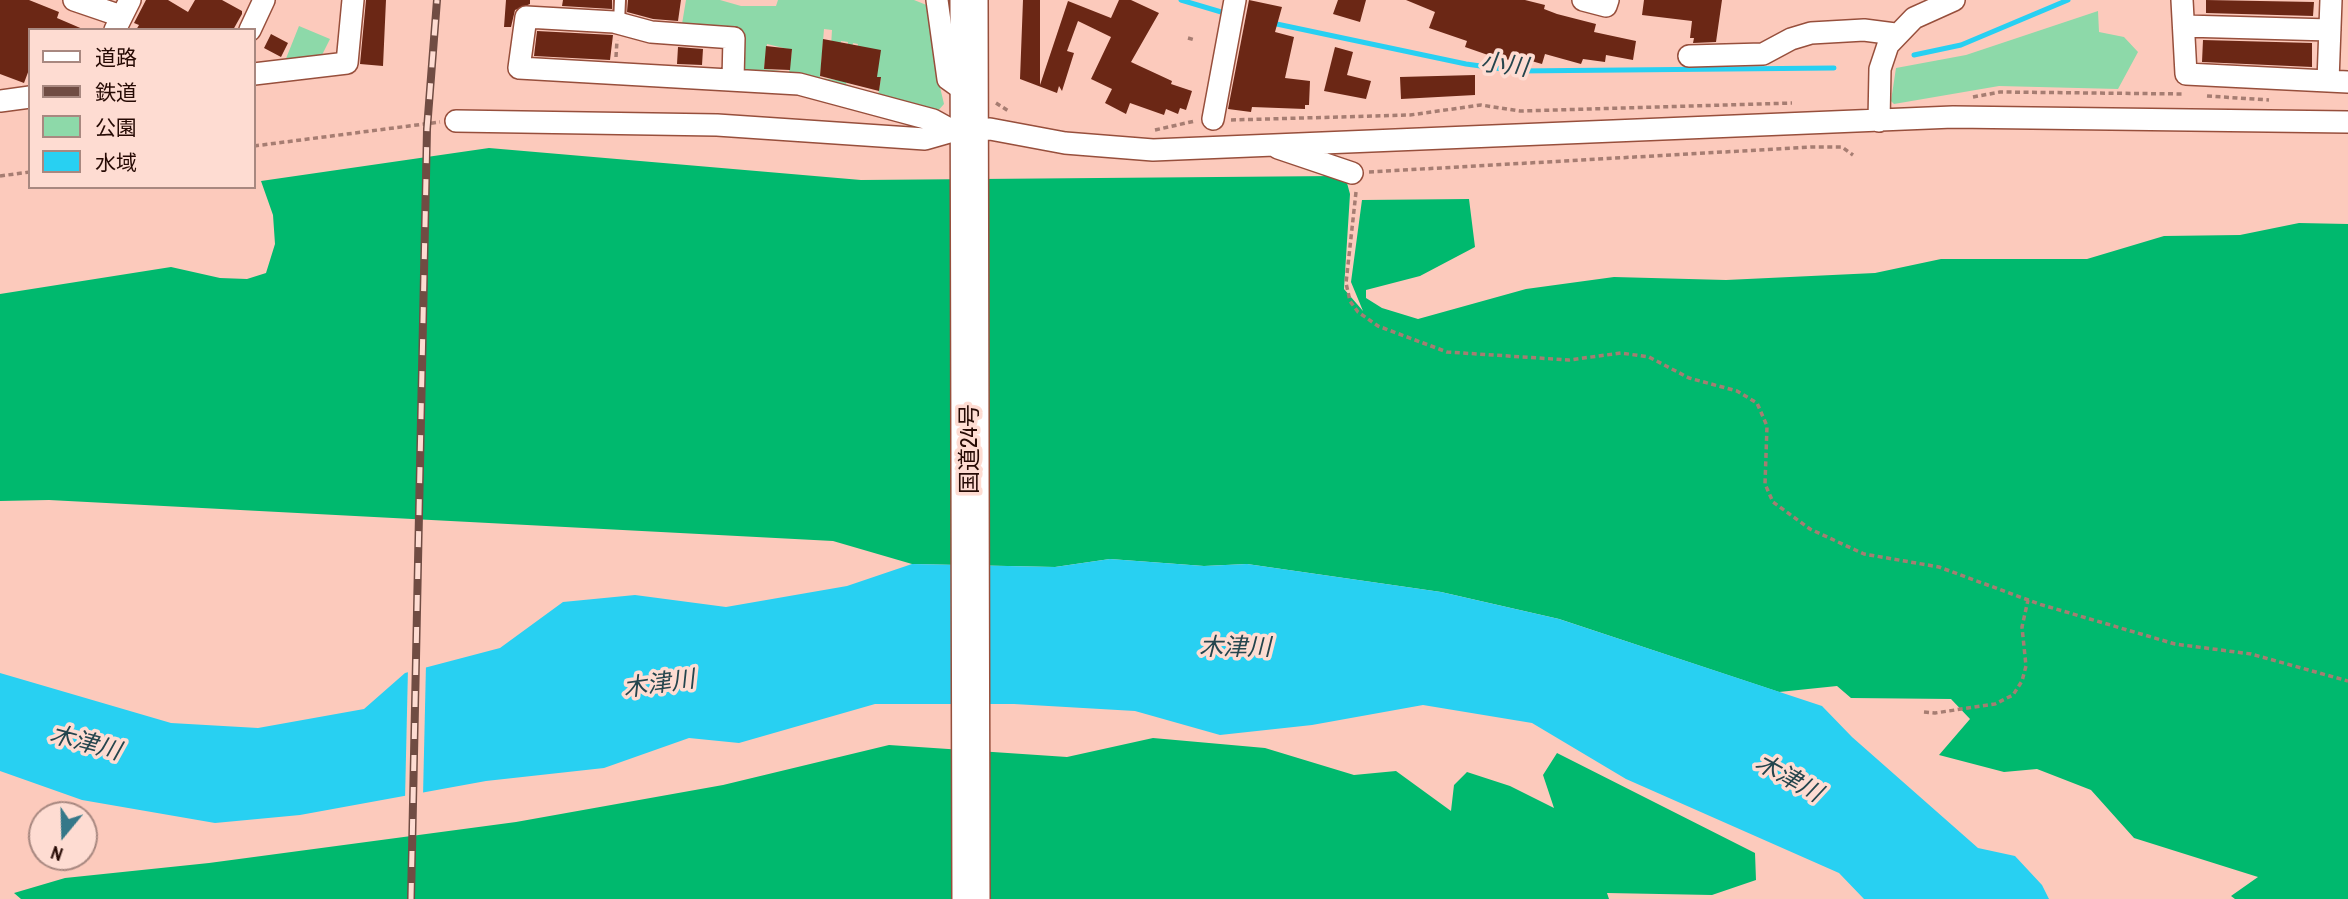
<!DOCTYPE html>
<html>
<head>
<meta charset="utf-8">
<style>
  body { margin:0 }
  #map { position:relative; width:2348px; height:899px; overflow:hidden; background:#fccabc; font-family:"Archivo Narrow","Noto Sans JP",sans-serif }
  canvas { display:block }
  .legend { position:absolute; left:28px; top:28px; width:228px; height:161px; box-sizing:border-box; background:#fedcd2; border:2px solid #a88880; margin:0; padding:9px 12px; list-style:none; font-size:21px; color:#260a04 }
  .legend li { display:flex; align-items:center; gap:14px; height:35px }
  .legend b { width:35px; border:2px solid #a88880 }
  .north { position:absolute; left:28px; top:801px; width:70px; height:70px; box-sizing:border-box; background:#fedcd2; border:2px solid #a88880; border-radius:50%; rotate:199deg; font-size:19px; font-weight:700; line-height:28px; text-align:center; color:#260a04 }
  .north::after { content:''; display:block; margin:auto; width:24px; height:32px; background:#357889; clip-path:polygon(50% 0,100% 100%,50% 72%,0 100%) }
</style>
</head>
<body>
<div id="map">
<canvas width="2348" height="899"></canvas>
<ul class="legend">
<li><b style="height:9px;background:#fff"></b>道路</li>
<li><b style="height:9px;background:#704c43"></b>鉄道</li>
<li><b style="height:19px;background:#8dd9a9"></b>公園</li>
<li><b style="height:19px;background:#28d0f2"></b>水域</li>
</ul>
<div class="north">N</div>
</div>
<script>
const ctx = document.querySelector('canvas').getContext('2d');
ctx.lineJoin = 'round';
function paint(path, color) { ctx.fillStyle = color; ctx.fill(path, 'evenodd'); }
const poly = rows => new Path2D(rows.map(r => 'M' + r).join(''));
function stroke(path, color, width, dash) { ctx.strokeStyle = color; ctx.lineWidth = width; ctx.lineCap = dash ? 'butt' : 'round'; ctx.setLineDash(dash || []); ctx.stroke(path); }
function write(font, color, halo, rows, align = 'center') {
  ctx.font = font + ' "Archivo Narrow","Noto Sans JP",sans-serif'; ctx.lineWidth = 7; ctx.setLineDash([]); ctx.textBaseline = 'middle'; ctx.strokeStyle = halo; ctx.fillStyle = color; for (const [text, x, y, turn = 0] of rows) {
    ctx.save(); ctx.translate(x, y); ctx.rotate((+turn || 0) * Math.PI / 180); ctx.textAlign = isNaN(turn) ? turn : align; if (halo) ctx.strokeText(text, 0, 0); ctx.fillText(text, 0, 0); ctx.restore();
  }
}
paint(poly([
  [686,0,720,0,741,6,776,6,778,0,914,0,929,6,935,66,944,104,936,113,739,71,740,34,681,30],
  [824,29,832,30,831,47,840,48,841,41,848,42,845,81,820,78],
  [853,43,858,44,856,54,873,76,881,78,878,95,846,84],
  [767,44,792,50,789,72,764,69],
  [2098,11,2099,32,2124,37,2138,52,2118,89,1999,86,1894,104,1891,101,1896,68,1966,55],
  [299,26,330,39,321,57,285,61]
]), '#8dd9a9');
paint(poly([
  [489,148,861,180,1336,176,1347,183,1350,194,1344,289,1363,311,1351,282,1362,200,1469,199,1475,247,1420,276,1366,290,1366,298,1382,308,1418,319,1526,289,1614,277,1726,280,1875,273,1941,259,2087,259,2164,236,2240,235,2299,223,2348,224,2348,899,2235,899,2231,896,2258,877,2134,838,2091,790,2037,769,2004,772,1939,755,1970,719,1951,699,1851,698,1837,686,1779,692,1559,619,1441,592,1247,564,1204,566,1110,559,1055,567,912,564,833,541,49,500,0,501,0,294,171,267,220,278,247,279,266,273,275,244,273,215,261,181],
  [1153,738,1265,748,1354,775,1396,771,1451,811,1454,785,1467,772,1510,786,1554,808,1543,775,1557,753,1755,853,1756,880,1712,895,1607,893,1609,899,21,899,14,893,65,878,209,863,516,822,723,785,889,745,1067,757]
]), '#00b96e');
paint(poly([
  [1110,559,1204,566,1247,564,1441,592,1559,619,1822,706,1852,737,1978,848,2015,856,2042,885,2049,899,1864,899,1839,873,1626,779,1532,723,1423,705,1312,725,1220,735,1135,711,1014,704,875,704,739,743,689,738,604,768,486,781,300,815,215,823,82,800,0,771,0,673,171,723,258,728,364,709,405,673,500,648,563,602,635,595,726,607,847,586,912,564,1055,567]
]), '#28d0f2');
paint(poly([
  [426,664,423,796,405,800,408,668]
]), '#fccabc');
stroke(poly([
  [1181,0,1228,14],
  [1272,23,1466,64,1517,71,1834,68],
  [1914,55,1961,45,2068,0]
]), '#28d0f2', 5);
paint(poly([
  [0,0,29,0,59,12,57,18,85,30,30,30,30,67,24,83,0,74],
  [146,0,168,0,188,12,195,0,222,0,242,11,242,14,233,30,136,30,139,25,134,23],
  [366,0,386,0,383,66,360,64],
  [506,0,530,0,530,4,515,10,511,27,504,27],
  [563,0,612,0,612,9,562,6],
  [628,0,681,0,678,21,653,19,627,12],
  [1023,0,1040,0,1040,85,1068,1,1111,18,1119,0,1131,0,1159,13,1131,62,1172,81,1171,84,1192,91,1186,110,1180,108,1178,114,1166,109,1164,115,1130,103,1126,114,1105,103,1112,89,1091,79,1111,37,1078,21,1067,51,1074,53,1062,91,1059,86,1057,93,1020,79],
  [1249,0,1282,7,1275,32,1294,37,1285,78,1310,81,1309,105,1305,105,1305,109,1252,107,1251,112,1228,109],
  [1338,0,1366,0,1360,22,1333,14],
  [1406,0,1525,0,1545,5,1544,9,1557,14,1596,24,1594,32,1636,41,1633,60,1606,55,1605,62,1583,59,1581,64,1545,54,1542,64,1514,56,1513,61,1488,55,1465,47,1467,41,1429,28,1435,12],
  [1644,0,1722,0,1716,42,1693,43,1694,38,1690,38,1692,21,1642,15],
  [2206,0,2314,2,2313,16,2206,13],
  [537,31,613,35,610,60,534,56],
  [271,34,288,43,281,57,264,48],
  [823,39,881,50,877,77,881,77,879,91,820,76],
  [2203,40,2312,43,2312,67,2202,62],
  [766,46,792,49,790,70,764,69],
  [678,47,703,49,702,65,677,64],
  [1335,47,1353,52,1347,75,1371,81,1366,99,1324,91],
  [1475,75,1475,95,1401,99,1400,77]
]), '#6b2715');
const lane = poly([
  [619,23,620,0]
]);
const street = poly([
  [74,0,121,16],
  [937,0,948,79,969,94],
  [1583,0,1606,6,1608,0],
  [2182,0,2186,74,2348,82],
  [2185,26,2330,30],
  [115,30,130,0],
  [250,30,264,0],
  [1689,56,1763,54,1791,39,1811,33,1864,30,1895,34],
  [254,74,347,63,353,0],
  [733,80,734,38,651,32,614,22,526,17,519,68,799,84,933,120,953,131],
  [2328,81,2331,0],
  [0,101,30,97],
  [1213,119,1235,0],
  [456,121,717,125,925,139,953,131,990,129,1065,143,1153,150,1953,117,2348,122],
  [1879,121,1880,69,1888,45,1914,18,1954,0],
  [1278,148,1352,173]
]);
const highway = poly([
  [969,0,971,899]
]);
stroke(lane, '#974f3c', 14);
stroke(street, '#974f3c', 24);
stroke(highway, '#974f3c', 40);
stroke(poly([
  [1188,38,1195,40],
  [616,57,617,40],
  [2207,96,2269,100],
  [1973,97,2000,92,2185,94],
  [996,103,1010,112],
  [1231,120,1410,115,1481,105,1520,111,1792,103],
  [1155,130,1195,121],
  [254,146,440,122],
  [1369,172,1812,147,1842,147,1853,155],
  [0,176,30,172],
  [1356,192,1346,283,1350,301,1358,312,1378,326,1447,352,1569,360,1621,353,1649,357,1689,378,1737,391,1757,403,1767,426,1765,484,1773,502,1810,529,1864,554,1939,567,2039,604,2175,644,2251,654,2348,681],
  [1924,712,1935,713,1995,704,2013,695,2022,681,2026,666,2022,627,2028,600]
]), '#a67d72', 3.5, [5, 3.5]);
stroke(lane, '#fff', 10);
stroke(street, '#fff', 21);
stroke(highway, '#fff', 37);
const rail = poly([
  [411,899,427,129,437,0]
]);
stroke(rail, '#704c43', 8);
stroke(rail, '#fedcd2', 5, [16]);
write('23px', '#260a04', '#fedcd2', [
  ["国道24号",971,449,-90]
]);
write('italic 24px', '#25454d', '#fedcd2', [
  ["小川",1504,66,7],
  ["木津川",1235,649],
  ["木津川",659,685,-8],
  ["木津川",85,744,15],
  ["木津川",1788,779,29]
]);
</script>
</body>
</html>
